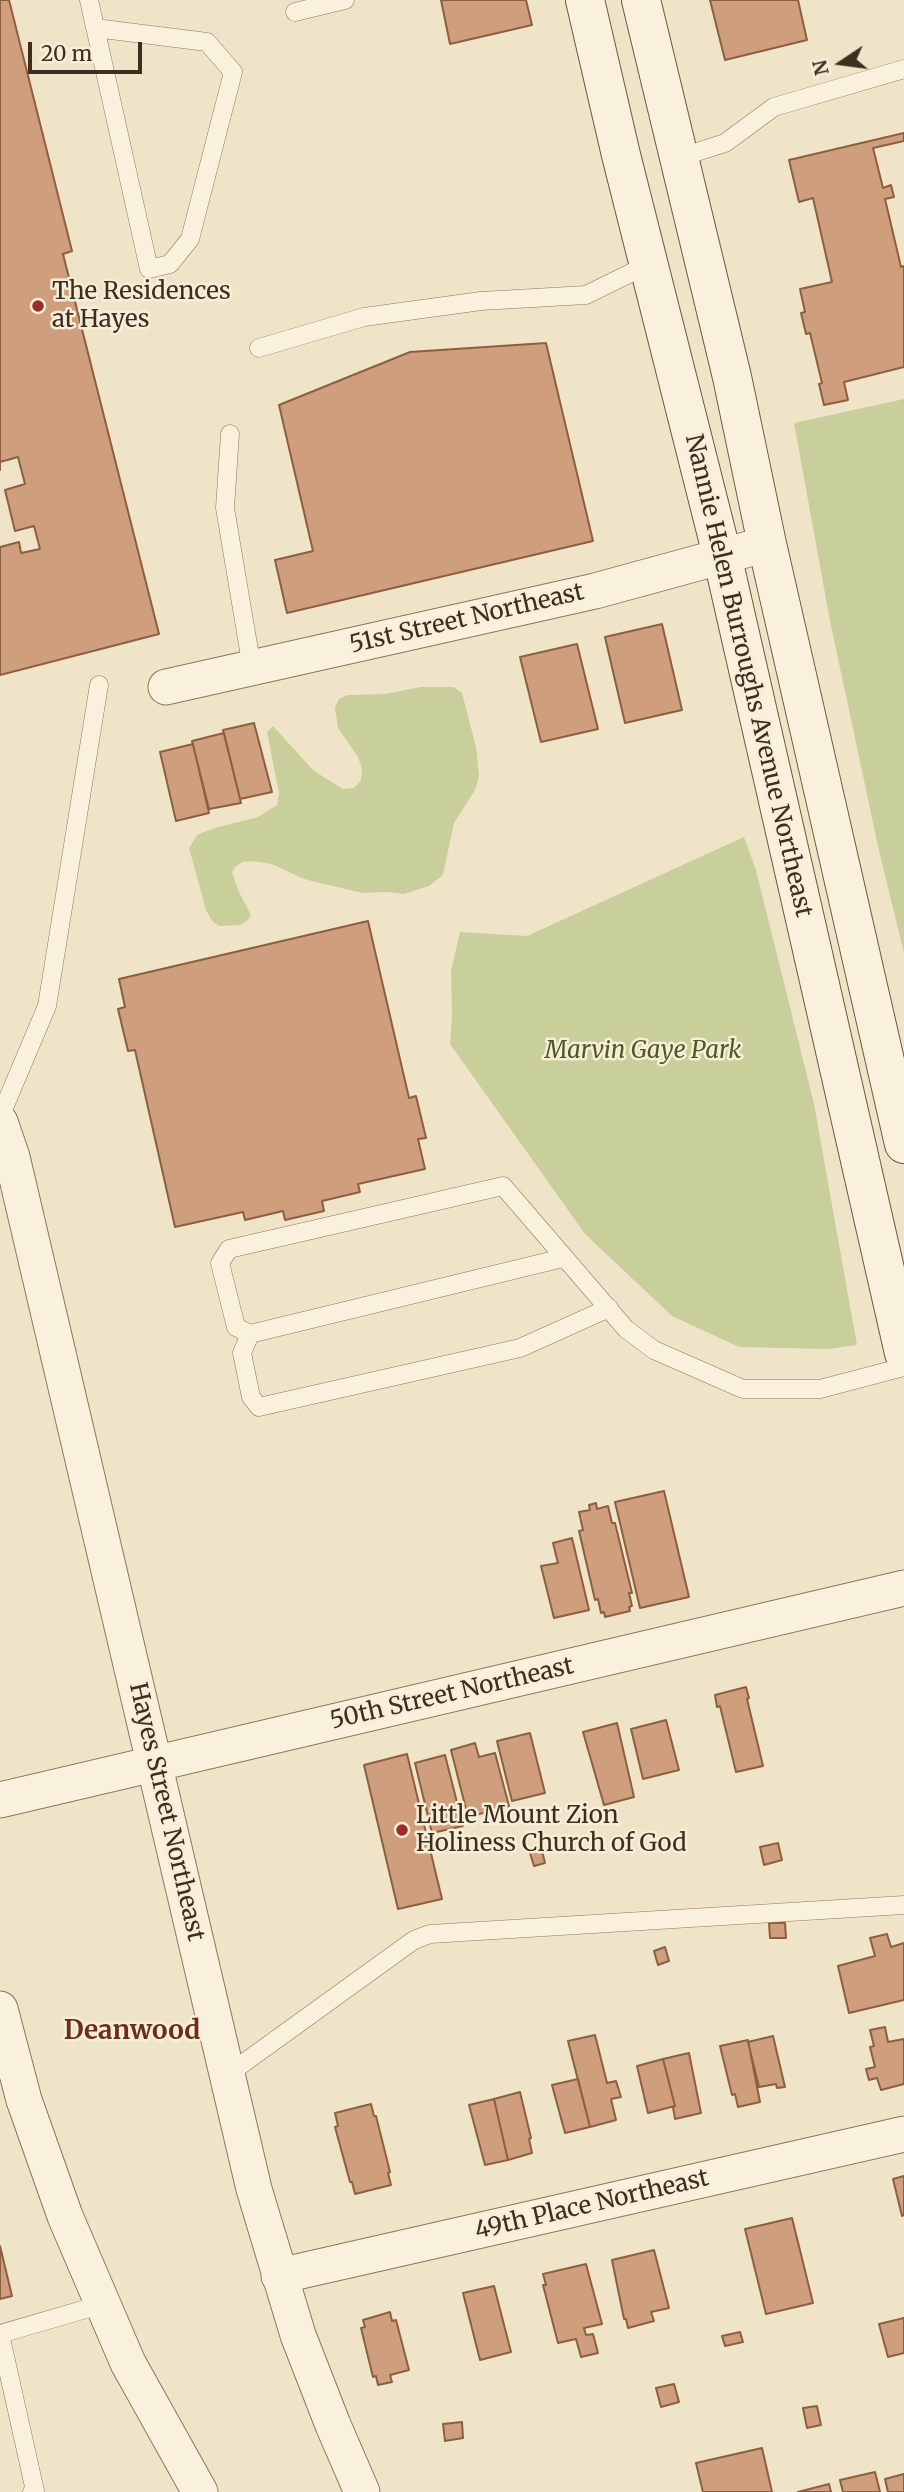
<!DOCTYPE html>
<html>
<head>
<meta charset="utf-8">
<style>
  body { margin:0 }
  #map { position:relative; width:904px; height:2492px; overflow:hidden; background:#f0e4c8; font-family:Merriweather,serif }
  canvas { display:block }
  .north { position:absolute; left:806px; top:28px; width:70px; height:70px; -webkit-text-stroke:5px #f7eed8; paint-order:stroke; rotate:257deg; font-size:19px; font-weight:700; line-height:28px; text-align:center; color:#3d2e20 }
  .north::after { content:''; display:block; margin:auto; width:24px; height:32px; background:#3d2e20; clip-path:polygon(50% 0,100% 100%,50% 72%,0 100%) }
  .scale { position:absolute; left:28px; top:42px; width:114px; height:32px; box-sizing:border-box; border:4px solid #3d2e20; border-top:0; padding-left:9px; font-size:21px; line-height:24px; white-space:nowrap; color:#3d2e20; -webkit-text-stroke:5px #f7eed8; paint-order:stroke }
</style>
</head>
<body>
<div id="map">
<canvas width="904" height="2492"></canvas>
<div class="north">N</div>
<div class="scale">20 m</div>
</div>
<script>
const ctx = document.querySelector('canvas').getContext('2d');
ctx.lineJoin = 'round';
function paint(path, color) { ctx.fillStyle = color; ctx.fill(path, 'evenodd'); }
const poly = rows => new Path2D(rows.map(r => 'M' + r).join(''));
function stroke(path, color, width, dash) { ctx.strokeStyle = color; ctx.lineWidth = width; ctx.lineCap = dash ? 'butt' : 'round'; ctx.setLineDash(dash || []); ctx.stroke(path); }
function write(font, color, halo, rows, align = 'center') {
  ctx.font = font + ' Merriweather,serif'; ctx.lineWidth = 5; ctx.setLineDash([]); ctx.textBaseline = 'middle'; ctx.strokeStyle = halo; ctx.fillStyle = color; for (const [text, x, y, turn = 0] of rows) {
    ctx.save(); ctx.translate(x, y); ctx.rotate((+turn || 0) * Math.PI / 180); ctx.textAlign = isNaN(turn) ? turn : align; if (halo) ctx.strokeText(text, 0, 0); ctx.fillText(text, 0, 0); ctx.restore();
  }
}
paint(poly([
  [904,399,904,953,879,851,830,621,794,423],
  [421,687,454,687,462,693,476,747,479,776,475,790,454,823,443,875,429,886,404,894,387,892,362,893,304,879,272,864,252,861,243,862,236,866,232,872,239,892,251,915,248,920,240,925,219,926,212,921,206,910,189,848,197,835,215,828,258,817,277,805,279,793,267,732,273,726,314,771,343,789,354,788,361,780,362,769,358,757,338,728,335,708,339,699,348,695,385,694],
  [744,837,756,870,814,1104,857,1345,828,1349,739,1347,672,1316,585,1234,450,1044,452,1016,451,971,460,932,527,936]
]), '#c9cf9b');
const building = poly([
  [0,0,9,0,72,251,63,254,159,634,0,675,0,547,19,542,21,553,40,549,34,526,15,531,5,490,25,484,18,457,0,462,0,470,0,0],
  [441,0,526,0,532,25,450,44,441,0],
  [710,0,798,0,807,40,725,60,710,0],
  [904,133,904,141,873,148,883,188,891,185,894,197,885,199,901,267,904,266,904,367,844,382,848,400,824,405,819,384,822,383,810,333,806,334,801,313,805,312,800,289,832,282,813,198,799,202,789,160,904,133],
  [546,343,593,541,287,613,275,560,313,551,279,405,410,352,546,343],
  [662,624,682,710,625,723,605,637,662,624],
  [577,644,598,729,541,742,520,657,577,644],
  [254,723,272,792,240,799,223,730,254,723],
  [224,733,241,803,209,809,192,741,224,733],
  [193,744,209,813,176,821,160,752,193,744],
  [368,921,409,1098,416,1096,426,1138,418,1139,425,1169,358,1184,360,1192,322,1201,324,1211,285,1220,283,1211,245,1220,243,1212,175,1227,135,1050,128,1051,118,1009,125,1007,119,979,368,921],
  [664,1491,689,1597,640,1608,615,1502,664,1491],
  [596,1503,597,1509,608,1506,612,1523,615,1523,632,1593,629,1593,632,1606,629,1607,630,1611,605,1617,604,1612,601,1613,598,1599,595,1600,579,1531,583,1530,579,1512,590,1510,589,1505,596,1503],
  [572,1538,589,1610,554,1618,541,1566,558,1563,553,1543,572,1538],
  [746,1687,749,1698,747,1699,763,1766,736,1772,720,1706,717,1707,715,1695,746,1687],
  [666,1720,679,1770,643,1779,631,1729,666,1720],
  [617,1723,634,1797,604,1805,583,1732,617,1723],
  [530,1733,545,1793,512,1801,497,1741,530,1733],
  [475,1743,479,1757,495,1753,509,1806,468,1817,451,1750,475,1743],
  [407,1754,442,1899,398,1909,364,1765,407,1754],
  [445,1755,463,1826,432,1833,415,1763,445,1755],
  [778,1843,782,1860,764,1865,760,1847,778,1843],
  [541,1847,545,1863,534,1866,529,1850,541,1847],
  [769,1923,785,1923,786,1938,770,1938,769,1923],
  [887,1934,891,1947,904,1943,904,2000,849,2013,838,1966,875,1956,870,1938,887,1934],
  [665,1947,669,1961,658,1965,654,1951,665,1947],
  [885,2027,888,2042,904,2039,904,2084,881,2090,877,2078,869,2080,866,2069,875,2067,870,2047,874,2046,870,2030,885,2027],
  [595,2035,607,2083,616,2081,621,2097,611,2099,616,2120,590,2127,568,2041,595,2035],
  [773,2036,785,2087,777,2088,776,2084,759,2087,748,2042,773,2036],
  [748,2040,760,2102,738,2107,735,2094,732,2095,720,2046,748,2040],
  [689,2053,701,2113,675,2119,673,2107,675,2106,663,2059,689,2053],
  [663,2059,675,2106,648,2113,637,2066,663,2059],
  [578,2079,590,2127,565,2133,552,2085,578,2079],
  [520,2092,531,2138,529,2139,532,2153,508,2160,494,2099,520,2092],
  [494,2099,508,2160,485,2165,469,2105,494,2099],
  [371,2104,374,2116,376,2116,390,2172,388,2173,391,2185,355,2194,352,2182,350,2182,335,2127,338,2126,335,2113,371,2104],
  [904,2176,904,2215,902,2216,893,2179,904,2176],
  [792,2218,813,2303,766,2314,745,2229,792,2218],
  [0,2246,12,2296,0,2299,0,2246],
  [654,2250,669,2308,651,2312,654,2321,628,2328,626,2319,624,2319,612,2260,654,2250],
  [586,2264,602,2324,584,2328,586,2335,593,2334,598,2353,581,2357,576,2339,558,2343,543,2285,546,2285,543,2274,586,2264],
  [494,2286,511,2352,480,2360,463,2293,494,2286],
  [390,2312,392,2321,396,2320,409,2370,390,2375,392,2382,378,2385,376,2376,373,2377,361,2328,365,2327,363,2320,390,2312],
  [904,2318,904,2353,888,2357,879,2324,904,2318],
  [740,2332,743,2342,725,2346,722,2336,740,2332],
  [674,2384,679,2402,661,2407,656,2388,674,2384],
  [817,2406,821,2425,807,2428,803,2408,817,2406],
  [462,2422,463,2438,445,2441,443,2424,462,2422],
  [762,2448,772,2492,703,2492,696,2463,762,2448],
  [875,2472,880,2492,843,2492,840,2480,875,2472],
  [904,2474,904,2492,888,2492,885,2479,904,2474],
  [829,2484,831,2492,798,2492,829,2484]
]);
paint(building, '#cf9f7d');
stroke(building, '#8d5f41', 2);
const service = poly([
  [89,0,149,269,170,264,190,239,233,72,207,42,95,28],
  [295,12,345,0],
  [678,158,725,143,774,107,904,69],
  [259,348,364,317,481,301,586,295,649,264],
  [230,434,225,508,252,668],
  [0,1117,47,1006,99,685],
  [563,1258,250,1334,236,1327,220,1263,229,1249,503,1186,626,1329,654,1350,743,1389,820,1389,904,1367],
  [250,1334,242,1353,251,1397,259,1407,520,1348,609,1308],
  [227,2075,414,1940,430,1934,904,1905],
  [32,2492,35,2491,0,2334,103,2304]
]);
const minor = poly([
  [166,687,595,591,767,544],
  [0,1122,12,1157,254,2189,298,2335,333,2425,362,2492],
  [0,1800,904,1588],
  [0,2009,24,2100,65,2216,128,2363,200,2492],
  [279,2276,904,2134]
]);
const secondary = poly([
  [585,0,621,155,722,555,904,1353],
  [641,0,732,377,767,544,904,1144]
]);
stroke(service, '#8d765c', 19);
stroke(minor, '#8d765c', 37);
stroke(secondary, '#6f573f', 40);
stroke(service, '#faf1dc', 18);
stroke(minor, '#faf1dc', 35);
stroke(secondary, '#faf1dc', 38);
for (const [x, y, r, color] of [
  [38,306,7,"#9e2a2b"],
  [402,1830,7,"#9e2a2b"]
]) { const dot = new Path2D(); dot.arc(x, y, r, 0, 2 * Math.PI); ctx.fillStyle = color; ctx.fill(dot); stroke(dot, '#f7eed8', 2.5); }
write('24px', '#3d2e20', '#f7eed8', [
  ["The Residences",52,292],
  ["at Hayes",52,320],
  ["Little Mount Zion",416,1816],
  ["Holiness Church of God",416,1844]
], 'left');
write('24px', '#3d2e20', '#f7eed8', [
  ["51st Street Northeast",467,619,-13],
  ["Nannie Helen Burroughs Avenue Northeast",748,676,77],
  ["50th Street Northeast",452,1694,-13],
  ["Hayes Street Northeast",166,1812,77],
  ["49th Place Northeast",592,2205,-13]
]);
write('italic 24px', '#4d5a26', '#f7eed8', [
  ["Marvin Gaye Park",643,1051]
]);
write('bold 26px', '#6b2e1e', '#f7eed8', [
  ["Deanwood",132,2032]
]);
</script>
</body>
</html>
